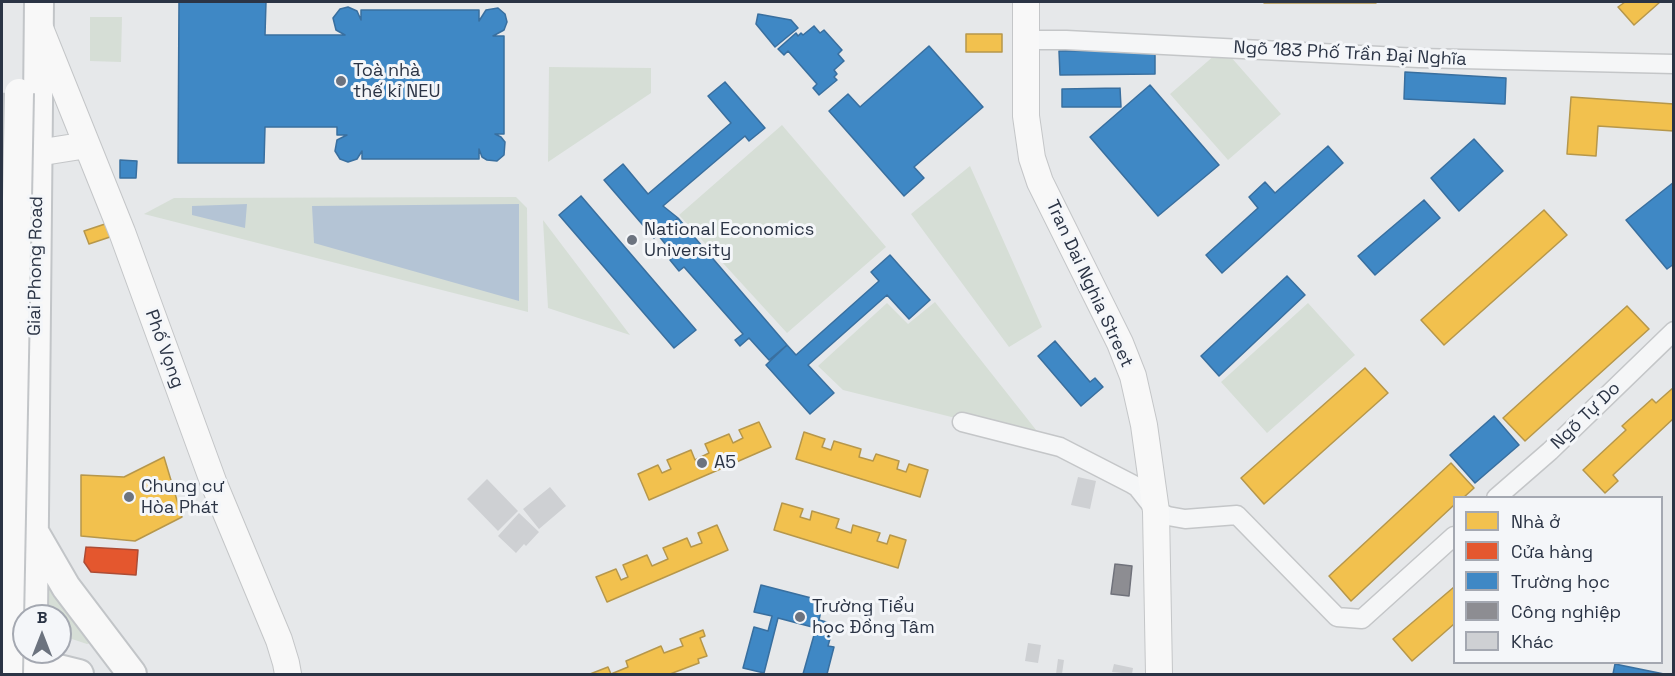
<!DOCTYPE html>
<html>
<head>
<meta charset="utf-8">
<style>
  body { margin:0 }
  #map { position:relative; width:1675px; height:676px; overflow:hidden; background:#e6e8ea; font-family:"Space Grotesk",sans-serif }
  canvas { display:block }
  .frame { position:absolute; inset:0; border:3px solid #2b3445; pointer-events:none }
  .legend { position:absolute; left:1453px; top:496px; width:210px; height:168px; box-sizing:border-box; background:#f4f6f9; border:2px solid #a4a8b1; margin:0; padding:8px 10px; list-style:none; font-size:18px; color:#2b3445 }
  .legend li { display:flex; align-items:center; gap:12px; height:30px }
  .legend b { width:30px; border:2px solid #a4a8b1 }
  .north { position:absolute; left:12px; top:604px; width:60px; height:60px; box-sizing:border-box; background:#f4f6f9; border:2px solid #a4a8b1; border-radius:50%; rotate:0deg; font-size:16px; font-weight:700; line-height:24px; text-align:center; color:#2b3445 }
  .north::after { content:''; display:block; margin:auto; width:21px; height:27px; background:#6c737f; clip-path:polygon(50% 0,100% 100%,50% 72%,0 100%) }
</style>
</head>
<body>
<div id="map">
<canvas width="1675" height="676"></canvas>
<div class="frame"></div>
<ul class="legend">
<li><b style="height:16px;background:#f2c14e"></b>Nhà ở</li>
<li><b style="height:16px;background:#e4572e"></b>Cửa hàng</li>
<li><b style="height:16px;background:#3f88c5"></b>Trường học</li>
<li><b style="height:16px;background:#8d8d92"></b>Công nghiệp</li>
<li><b style="height:16px;background:#ced0d3"></b>Khác</li>
</ul>
<div class="north">B</div>
</div>
<script>
const ctx = document.querySelector('canvas').getContext('2d');
ctx.lineJoin = 'round';
function paint(path, color) { ctx.fillStyle = color; ctx.fill(path, 'evenodd'); }
const poly = rows => new Path2D(rows.map(r => 'M' + r).join(''));
function stroke(path, color, width, dash) { ctx.strokeStyle = color; ctx.lineWidth = width; ctx.lineCap = dash ? 'butt' : 'round'; ctx.setLineDash(dash || []); ctx.stroke(path); }
function write(font, color, halo, rows, align = 'center') {
  ctx.font = font + ' "Space Grotesk",sans-serif'; ctx.lineWidth = 6; ctx.setLineDash([]); ctx.textBaseline = 'middle'; ctx.strokeStyle = halo; ctx.fillStyle = color; for (const [text, x, y, turn = 0] of rows) {
    ctx.save(); ctx.translate(x, y); ctx.rotate((+turn || 0) * Math.PI / 180); ctx.textAlign = isNaN(turn) ? turn : align; if (halo) ctx.strokeText(text, 0, 0); ctx.fillText(text, 0, 0); ctx.restore();
  }
}
paint(poly([
  [90,17,122,17,121,62,90,61],
  [1223,48,1281,114,1228,160,1170,94],
  [549,67,651,68,651,93,548,162],
  [782,125,886,247,787,333,679,215],
  [970,166,1042,327,1009,347,911,214],
  [516,197,527,208,528,312,144,214,174,198],
  [543,220,630,335,548,308],
  [935,302,1044,440,843,390,818,366,887,303,908,324],
  [1308,303,1355,355,1267,433,1221,382],
  [44,578,91,643,87,644,60,635,60,616,42,616]
]), '#d6ded6');
paint(poly([
  [247,204,245,228,192,215,192,206],
  [519,204,519,301,314,243,312,206]
]), '#b4c4d5');
const homes = poly([
  [1264,2,1376,2,1376,3,1264,3,1264,2],
  [1625,2,1660,2,1634,25,1618,7,1625,2],
  [966,34,1002,34,1002,52,966,52,966,34],
  [1571,97,1674,104,1674,131,1598,126,1596,156,1567,154,1571,97],
  [1544,210,1567,235,1444,345,1421,320,1544,210],
  [108,223,113,236,89,244,84,231,108,223],
  [1627,306,1649,329,1525,441,1503,418,1627,306],
  [1365,368,1388,393,1264,504,1241,478,1365,368],
  [1674,387,1674,418,1613,475,1618,481,1605,493,1583,470,1626,430,1622,426,1652,399,1656,403,1674,387],
  [759,422,771,447,649,500,638,474,658,465,662,473,671,469,667,460,691,450,695,460,709,453,705,444,729,434,733,443,743,438,739,430,759,422],
  [804,432,825,439,822,447,831,450,834,441,861,449,859,457,873,461,876,454,899,461,897,469,906,472,909,464,928,470,920,497,796,459,804,432],
  [164,457,182,517,135,541,81,536,81,475,124,477,164,457],
  [1451,463,1474,488,1463,498,1454,498,1454,505,1351,601,1329,576,1451,463],
  [782,503,803,509,800,517,810,520,812,511,839,519,836,528,851,533,853,525,880,533,877,541,887,544,890,535,906,540,898,568,774,530,782,503],
  [717,525,728,550,607,602,596,577,616,569,621,580,628,577,623,565,647,555,652,566,668,559,663,548,687,538,691,547,702,543,698,533,717,525],
  [1454,587,1454,624,1412,661,1393,639,1454,587],
  [703,630,705,636,700,638,707,656,698,659,699,663,670,674,590,674,608,667,611,674,628,667,626,661,661,646,664,653,683,646,680,639,703,630]
]);
paint(homes, '#f2c14e');
stroke(homes, '#b6974b', 1.5);
const shops = poly([
  [86,547,138,550,136,575,91,572,84,562,86,547]
]);
paint(shops, '#e4572e');
stroke(shops, '#ac4c35', 1.5);
const schools = poly([
  [179,2,266,2,265,35,345,35,336,30,333,18,340,9,348,7,357,11,361,20,361,10,479,10,479,21,486,10,498,8,505,14,507,22,504,30,493,36,504,36,504,134,495,134,501,137,505,142,504,155,497,161,487,160,482,157,479,149,479,159,362,159,362,151,357,159,348,162,340,159,335,151,337,140,347,135,337,135,337,127,265,127,264,163,178,163,179,2],
  [758,14,791,20,798,28,775,47,756,24,758,14],
  [814,26,820,33,824,30,842,50,838,54,844,61,834,70,837,74,834,77,837,80,819,95,813,88,817,84,788,51,784,55,778,49,796,33,798,36,801,33,803,35,814,26],
  [929,46,983,107,914,167,924,178,904,196,829,111,848,94,860,107,929,46],
  [1155,50,1155,74,1060,75,1059,51,1155,50],
  [1405,72,1506,78,1505,104,1404,99,1405,72],
  [725,82,765,128,749,141,745,136,663,206,678,218,654,238,604,180,623,164,648,194,731,123,708,96,725,82],
  [1150,85,1219,165,1158,216,1090,137,1150,85],
  [1120,88,1121,107,1062,107,1062,89,1120,88],
  [1474,139,1503,171,1459,211,1431,178,1474,139],
  [1328,146,1343,163,1222,273,1206,255,1258,208,1249,197,1265,182,1275,193,1328,146],
  [120,160,137,161,136,178,120,178,120,160],
  [1674,182,1674,264,1667,269,1626,220,1674,182],
  [581,196,696,330,674,348,559,215,581,196],
  [1424,200,1440,218,1375,275,1358,256,1424,200],
  [678,218,787,345,769,360,749,338,740,346,735,340,743,334,684,267,679,271,670,260,675,256,658,235,678,218],
  [890,255,930,300,909,319,887,295,808,365,834,393,810,414,766,365,787,345,796,355,879,281,871,272,890,255],
  [1287,276,1305,295,1219,376,1201,356,1287,276],
  [1055,341,1090,382,1095,378,1103,387,1081,406,1038,356,1055,341],
  [1494,416,1519,445,1475,483,1450,455,1494,416],
  [761,585,823,601,819,620,834,624,828,646,834,647,827,674,803,674,816,628,778,618,764,673,743,668,754,627,768,631,772,616,754,612,761,585],
  [1615,664,1664,674,1613,674,1615,664]
]);
paint(schools, '#3f88c5');
stroke(schools, '#396f9f', 1.5);
const industry = poly([
  [1115,564,1132,566,1129,596,1111,594,1115,564]
]);
paint(industry, '#8d8d92');
stroke(industry, '#70727b', 1.5);
paint(poly([
  [1078,477,1096,481,1090,509,1071,505],
  [487,479,518,511,498,531,467,499],
  [550,487,566,506,539,529,523,509],
  [519,513,539,532,526,546,524,544,516,553,498,536],
  [1028,643,1041,645,1038,663,1025,661],
  [1058,659,1064,660,1062,674,1056,674],
  [1114,664,1133,668,1132,674,1112,672]
]), '#ced0d3');
const street = poly([
  [1026,40,1066,40,1419,58,1674,64],
  [962,422,1060,447,1132,484,1137,487,1156,511,1168,516,1185,519,1237,515,1337,617,1362,619,1454,536],
  [1496,498,1550,451,1674,331]
]);
const secondary = poly([
  [1026,2,1026,116,1032,158,1040,182,1120,343,1133,376,1144,425,1156,511,1159,674],
  [40,28,122,232,214,484,279,640,286,663,288,674],
  [37,153,87,145]
]);
const primary = poly([
  [33,530,66,587,132,674],
  [33,616,39,2],
  [2,655,79,674]
]);
stroke(street, '#c4c6c8', 21);
stroke(secondary, '#c4c6c8', 28);
stroke(primary, '#c2c5c8', 32);
stroke(street, '#f5f6f7', 18);
stroke(secondary, '#f8f8f8', 26);
stroke(primary, '#f8f8f8', 28);
const primaryBridge = poly([
  [8,674,19,93]
]);
stroke(primaryBridge, '#c2c5c8', 32, []);
stroke(primaryBridge, '#f8f8f8', 28);
for (const [x, y, r, color] of [
  [341,81,6,"#6c737f"],
  [632,240,6,"#6c737f"],
  [702,463,6,"#6c737f"],
  [129,497,6,"#6c737f"],
  [800,617,6,"#6c737f"]
]) { const dot = new Path2D(); dot.arc(x, y, r, 0, 2 * Math.PI); ctx.fillStyle = color; ctx.fill(dot); stroke(dot, '#f4f6f9', 2); }
write('18px', '#2b3445', '#f4f6f9', [
  ["Ngõ 183 Phố Trần Đại Nghĩa",1350,54,3],
  ["Giai Phong Road",36,266,-89],
  ["Tran Dai Nghia Street",1089,284,65],
  ["Phố Vọng",164,349,70],
  ["Ngõ Tự Do",1586,416,-44]
]);
write('18px', '#2b3445', '#f4f6f9', [
  ["Toà nhà",353,71],
  ["thế kỉ NEU",353,92],
  ["National Economics",644,230],
  ["University",644,251],
  ["A5",714,463],
  ["Chung cư",141,487],
  ["Hòa Phát",141,508],
  ["Trường Tiểu",812,607],
  ["học Đồng Tâm",812,628]
], 'left');
</script>
</body>
</html>
